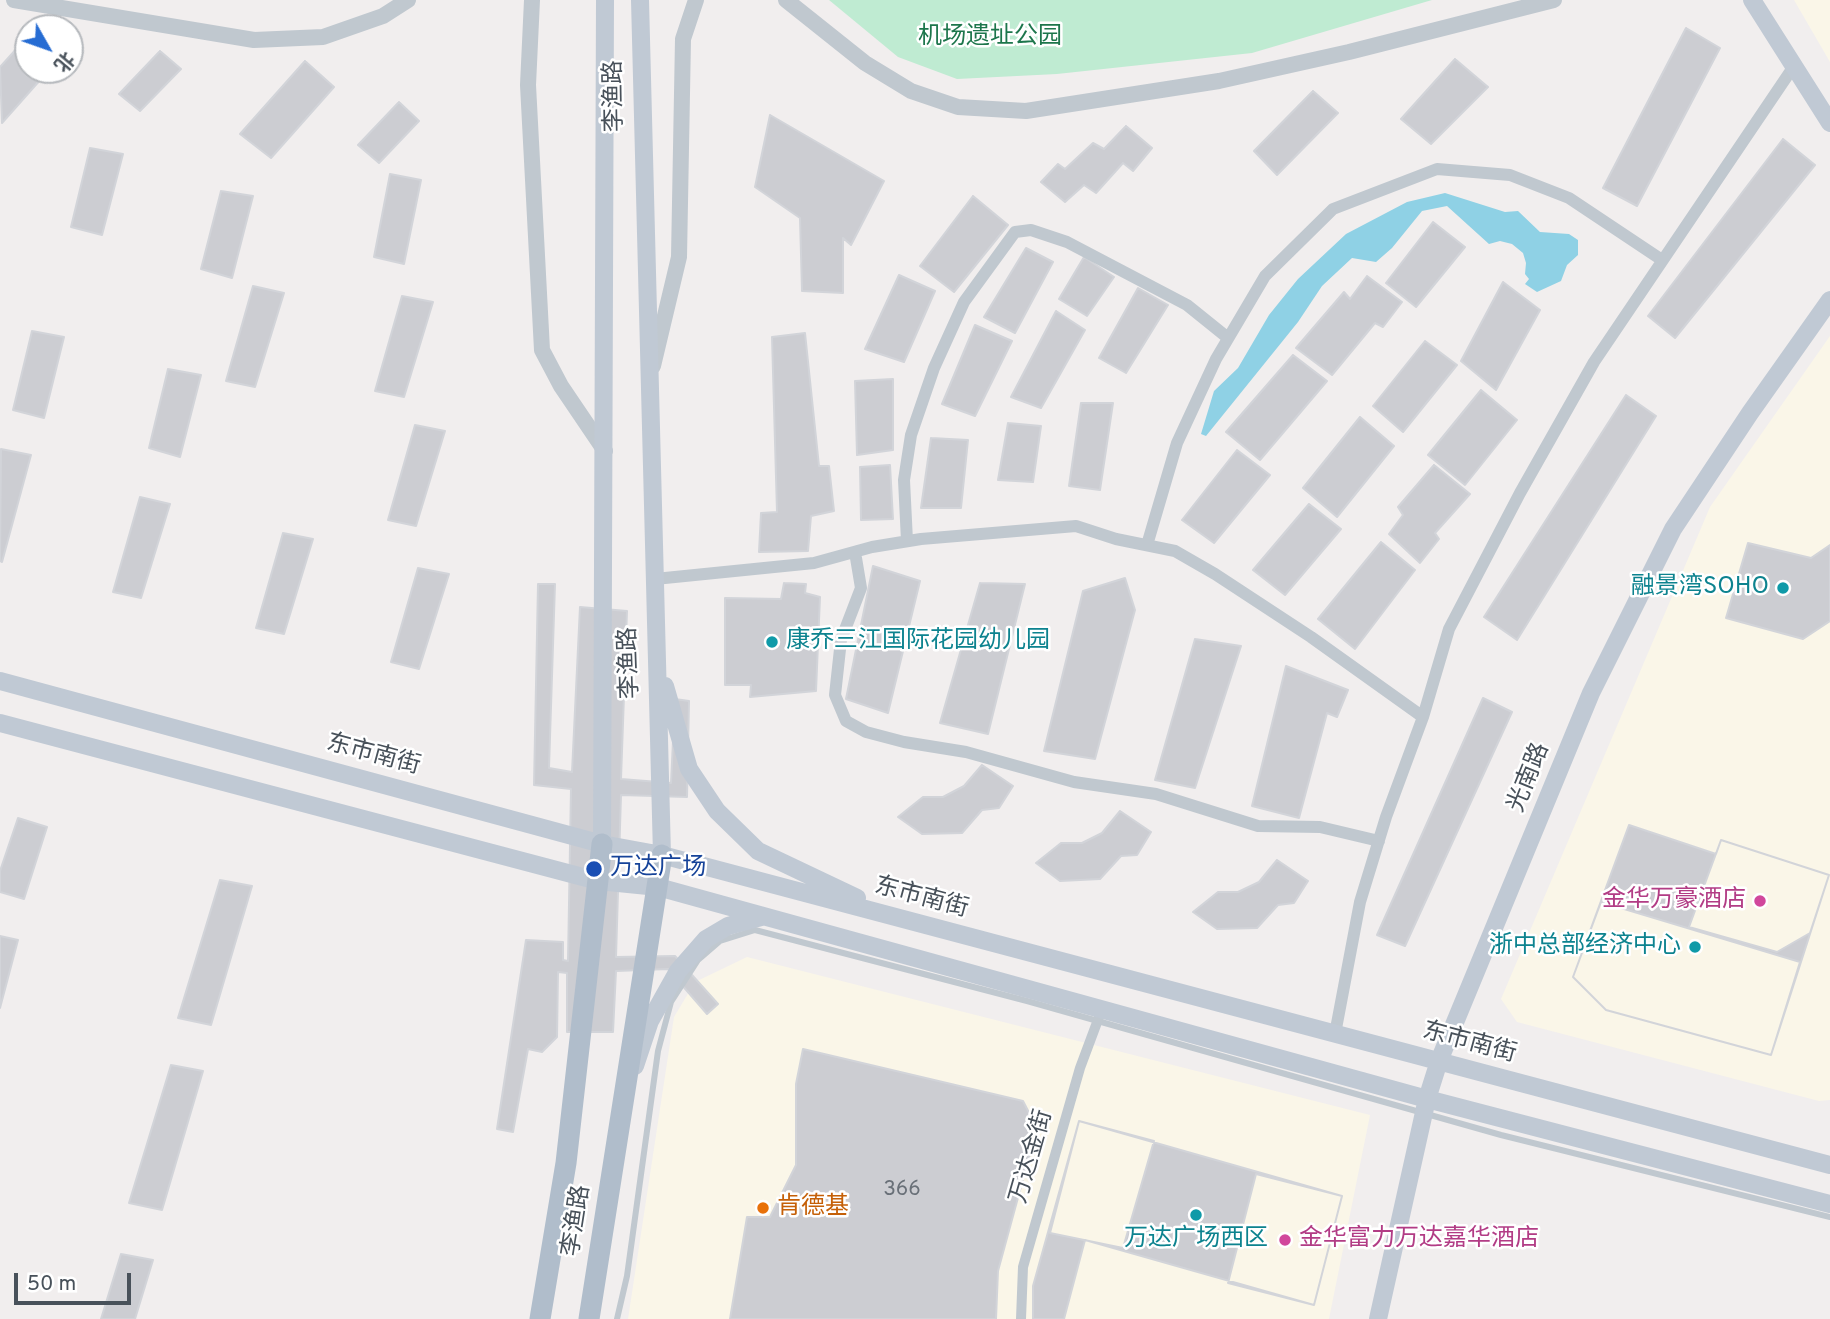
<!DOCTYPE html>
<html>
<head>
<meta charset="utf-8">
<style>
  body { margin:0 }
  #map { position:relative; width:1830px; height:1319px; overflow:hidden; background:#f1eeee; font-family:Overpass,"Noto Sans SC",sans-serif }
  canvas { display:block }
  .north { position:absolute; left:14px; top:14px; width:70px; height:70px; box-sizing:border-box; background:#fff; border:2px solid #b6b9bd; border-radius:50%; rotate:130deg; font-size:19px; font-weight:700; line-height:28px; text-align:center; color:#48515a }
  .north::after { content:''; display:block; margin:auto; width:24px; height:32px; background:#266cd3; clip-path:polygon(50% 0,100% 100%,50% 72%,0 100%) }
  .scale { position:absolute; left:14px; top:1273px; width:117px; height:32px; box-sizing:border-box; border:4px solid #48515a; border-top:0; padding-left:9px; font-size:21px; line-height:24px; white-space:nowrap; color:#48515a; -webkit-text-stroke:5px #fff; paint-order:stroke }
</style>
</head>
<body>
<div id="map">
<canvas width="1830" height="1319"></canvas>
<div class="north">北</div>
<div class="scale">50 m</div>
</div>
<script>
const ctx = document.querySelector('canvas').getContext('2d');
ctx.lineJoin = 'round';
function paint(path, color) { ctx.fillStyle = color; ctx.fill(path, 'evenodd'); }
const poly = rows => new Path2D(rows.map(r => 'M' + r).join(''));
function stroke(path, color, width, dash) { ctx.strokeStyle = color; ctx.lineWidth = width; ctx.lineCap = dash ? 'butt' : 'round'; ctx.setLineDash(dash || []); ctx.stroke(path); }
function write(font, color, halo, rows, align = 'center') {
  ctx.font = font + ' Overpass,"Noto Sans SC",sans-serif'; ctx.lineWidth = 5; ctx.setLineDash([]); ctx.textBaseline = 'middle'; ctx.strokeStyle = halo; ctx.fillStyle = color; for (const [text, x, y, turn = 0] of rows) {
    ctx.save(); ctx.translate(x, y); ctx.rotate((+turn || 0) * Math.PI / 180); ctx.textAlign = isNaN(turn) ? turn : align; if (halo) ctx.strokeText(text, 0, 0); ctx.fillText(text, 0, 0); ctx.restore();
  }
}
paint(poly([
  [1794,0,1830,0,1830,62],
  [1830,336,1830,1100,1819,1101,1517,1022,1501,999,1710,507],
  [747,957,1370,1115,1329,1319,628,1319,674,1017,695,982]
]), '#faf6e8');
paint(poly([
  [829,0,1432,0,1252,53,1057,74,957,79,898,57]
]), '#bfebd2');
paint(poly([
  [1445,193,1505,212,1518,211,1540,232,1569,234,1578,240,1578,255,1567,265,1561,281,1537,292,1525,284,1529,279,1525,274,1526,263,1523,253,1512,244,1500,241,1489,244,1447,206,1422,211,1392,248,1376,262,1352,258,1322,286,1298,322,1206,436,1201,434,1214,391,1238,368,1269,315,1298,279,1346,234,1407,202]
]), '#8fd1e5');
const building = poly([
  [1686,28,1720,48,1637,206,1603,188,1686,28],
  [28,36,28,70,49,70,2,123,0,67,28,36],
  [160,51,181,69,140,111,119,94,160,51],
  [1455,59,1488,87,1431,144,1401,119,1455,59],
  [305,61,334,87,271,158,240,134,305,61],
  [1313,91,1338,113,1277,175,1254,151,1313,91],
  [399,102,419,121,379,163,358,145,399,102],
  [770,115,884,181,851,245,843,238,843,293,802,291,800,218,755,187,770,115],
  [1126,126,1152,148,1133,171,1123,163,1096,193,1084,185,1065,202,1041,182,1058,164,1065,169,1093,143,1104,149,1126,126],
  [1783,139,1815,165,1675,338,1648,316,1783,139],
  [90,148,123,154,102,235,71,227,90,148],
  [390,174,421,180,404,264,374,257,390,174],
  [221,191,253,196,232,278,201,269,221,191],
  [973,196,1008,225,954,292,920,266,973,196],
  [1433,222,1465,247,1416,307,1386,283,1433,222],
  [1026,248,1053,262,1015,333,984,317,1026,248],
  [1084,257,1114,277,1087,316,1059,299,1084,257],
  [899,275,935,291,904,362,865,349,899,275],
  [1367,276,1402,302,1383,327,1375,323,1332,375,1296,348,1344,292,1350,299,1367,276],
  [1503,282,1540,310,1496,390,1461,361,1503,282],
  [253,286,284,293,255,387,226,381,253,286],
  [1138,288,1168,305,1126,373,1099,358,1138,288],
  [402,296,433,302,404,397,375,391,402,296],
  [1056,311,1085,330,1041,408,1011,397,1056,311],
  [975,325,1012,341,975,416,942,404,975,325],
  [32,331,64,337,44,418,13,410,32,331],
  [805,333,819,466,829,466,834,511,811,516,808,551,759,552,761,513,777,512,772,337,805,333],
  [1425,341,1457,365,1403,432,1373,406,1425,341],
  [1293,355,1327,381,1260,460,1226,432,1293,355],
  [168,369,201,375,180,457,149,448,168,369],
  [893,379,893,450,857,455,855,381,893,379],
  [1481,390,1517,420,1465,485,1428,455,1481,390],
  [1626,395,1656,416,1517,640,1484,617,1626,395],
  [1081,403,1113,403,1100,490,1069,486,1081,403],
  [1360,417,1394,446,1337,517,1303,488,1360,417],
  [1008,423,1041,426,1033,482,998,480,1008,423],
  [415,425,445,431,416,526,388,520,415,425],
  [931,438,968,440,961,508,921,508,931,438],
  [1,449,31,455,2,562,0,561,1,449],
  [1237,450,1270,475,1214,543,1182,520,1237,450],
  [890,465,893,519,861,520,860,467,890,465],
  [1434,465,1470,494,1435,533,1439,539,1420,563,1389,534,1403,515,1398,507,1434,465],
  [140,497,170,504,141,598,113,592,140,497],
  [1309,504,1341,529,1285,595,1253,570,1309,504],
  [283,533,313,539,284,634,256,628,283,533],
  [1381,542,1415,570,1355,649,1318,619,1381,542],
  [1748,543,1811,558,1830,545,1830,621,1803,639,1726,618,1748,543],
  [873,566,920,581,888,713,846,699,873,566],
  [418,568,449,574,419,669,391,662,418,568],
  [1125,578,1135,610,1095,759,1044,751,1083,591,1125,578],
  [784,583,806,584,805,593,820,597,816,691,750,697,751,685,725,685,725,598,781,599,784,583],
  [980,583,1025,584,988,734,940,723,980,583],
  [538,584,555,584,549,768,572,772,580,607,627,611,621,779,671,783,675,699,689,701,687,797,621,795,616,957,675,956,718,1004,707,1014,668,969,616,971,613,1032,567,1032,567,973,558,972,557,1037,542,1052,528,1049,513,1132,497,1129,526,940,563,942,563,960,568,961,571,789,534,785,538,584],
  [1195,639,1241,646,1195,788,1155,780,1195,639],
  [1286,666,1348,690,1337,717,1327,713,1299,818,1252,806,1286,666],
  [1483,698,1512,712,1405,946,1377,935,1483,698],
  [982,765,1013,786,999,808,982,810,962,833,922,834,898,817,923,797,943,797,964,786,982,765],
  [1120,811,1151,832,1137,855,1121,856,1100,879,1060,881,1036,863,1061,843,1082,843,1102,833,1120,811],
  [18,818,47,827,24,899,0,892,0,871,18,818],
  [1629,825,1716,854,1721,840,1829,875,1771,1055,1606,1010,1573,977,1629,825],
  [1721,840,1829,875,1810,933,1777,952,1689,927,1721,840],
  [1277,860,1308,881,1294,903,1278,905,1257,928,1217,929,1193,912,1218,892,1238,892,1259,882,1277,860],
  [220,880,252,886,211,1025,178,1018,220,880],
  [1601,902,1800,962,1771,1055,1606,1010,1573,977,1601,902],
  [0,936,18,940,0,1008,0,936],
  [803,1049,1023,1101,1037,1128,998,1271,996,1319,730,1319,747,1217,770,1217,796,1165,796,1084,803,1049],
  [171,1065,203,1071,162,1210,129,1203,171,1065],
  [1079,1121,1342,1196,1314,1305,1085,1240,1064,1319,1033,1319,1033,1286,1079,1121],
  [1079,1121,1154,1141,1123,1248,1050,1233,1079,1121],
  [1256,1174,1342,1196,1314,1305,1228,1283,1256,1174],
  [121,1254,153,1260,135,1319,101,1319,121,1254]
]);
paint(building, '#cccdd2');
stroke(building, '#d2d4d9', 2);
stroke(poly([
  [617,1319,627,1276,658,1051,671,1002,698,960,720,941,755,930,1027,1001,1501,1135,1830,1217]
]), '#c0c8cf', 6);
stroke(poly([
  [1021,1319,1023,1267,1080,1068,1102,1009]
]), '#c0c8cf', 10);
stroke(poly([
  [907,541,904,480,911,435,934,368,964,302,1015,232,1031,230,1067,242,1187,305,1228,338],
  [1147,545,1177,443,1216,359,1265,276,1333,209,1437,169,1510,175,1569,198,1662,260],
  [855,552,861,588,841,640,835,695,846,721,866,732,904,742,966,752,1074,782,1156,794,1258,826,1320,827,1379,841],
  [655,579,814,563,872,547,921,539,1076,526,1116,539,1175,551,1215,574,1311,637,1423,717],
  [1335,1034,1360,902,1386,817,1423,717,1449,629,1520,493,1594,362,1794,66]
]), '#c0c8cf', 12);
stroke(poly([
  [14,0,254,40,323,37,383,16,408,0],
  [532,0,528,85,542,350,561,386,605,451],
  [786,0,865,63,911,91,958,107,1026,111,1219,81,1349,52,1554,0],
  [653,366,679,257,683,39,696,0]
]), '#c0c8cf', 16);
stroke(poly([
  [640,0,662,855],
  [1752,0,1830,123],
  [0,681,602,844,662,855,1830,1165],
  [665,686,689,769,717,811,758,851,857,898],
  [0,723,598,881,658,887,1427,1099,1830,1204],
  [602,844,605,0],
  [635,1066,650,1021,678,971,706,939,728,926,761,917],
  [1378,1319,1427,1099,1439,1061,1591,693,1673,529,1750,413,1830,300]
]), '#c0c9d4', 18);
stroke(poly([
  [540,1319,566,1163,602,844],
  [589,1319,662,855]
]), '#b0bdcb', 21);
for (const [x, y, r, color] of [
  [1783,588,7,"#0f9aa8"],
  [772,642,7,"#0f9aa8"],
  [594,869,9,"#1a4fb4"],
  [1760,901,7,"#d1479c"],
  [1695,947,7,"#0f9aa8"],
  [763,1208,7,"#e8710a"],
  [1196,1215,7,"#0f9aa8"],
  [1285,1240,7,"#d1479c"]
]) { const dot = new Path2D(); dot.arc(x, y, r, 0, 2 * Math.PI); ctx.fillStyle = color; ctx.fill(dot); stroke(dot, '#fff', 2.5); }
write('21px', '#697078', null, [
  ["366",902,1191]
]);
write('24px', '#1d764c', '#fff', [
  ["机场遗址公园",990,38]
]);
write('24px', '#48515a', '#fff', [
  ["李渔路",616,96,-91],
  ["李渔路",631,663,-92],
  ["东市南街",373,756,15],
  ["光南路",1530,778,-68],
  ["东市南街",921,899,15],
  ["东市南街",1469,1044,15],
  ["万达金街",1033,1157,-74],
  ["李渔路",578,1221,-81]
]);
write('24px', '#0d838f', '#fff', [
  ["融景湾SOHO",1769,588],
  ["康乔三江国际花园幼儿园",786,642,"left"],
  ["浙中总部经济中心",1681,947],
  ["万达广场西区",1196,1240,"center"]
], 'right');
write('24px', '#164399', '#fff', [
  ["万达广场",610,869]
], 'left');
write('24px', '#b23c85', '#fff', [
  ["金华万豪酒店",1746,901],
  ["金华富力万达嘉华酒店",1299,1240,"left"]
], 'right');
write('24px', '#c56008', '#fff', [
  ["肯德基",777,1208]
], 'left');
</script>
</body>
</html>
